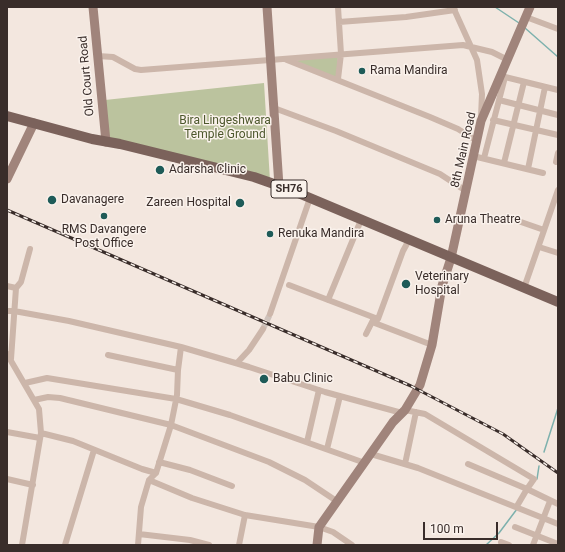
<!DOCTYPE html>
<html>
<head>
<meta charset="utf-8">
<style>
  body { margin:0 }
  #map { position:relative; width:565px; height:552px; overflow:hidden; background:#f3e7df; font-family:Roboto,sans-serif }
  canvas { display:block }
  .frame { position:absolute; inset:0; border:8px solid #392d2a; pointer-events:none }
  .scale { position:absolute; left:423px; top:522px; width:75px; height:18px; box-sizing:border-box; border:2px solid #392d2a; border-top:0; padding-left:5px; font-size:12px; line-height:14px; white-space:nowrap; color:#392d2a; -webkit-text-stroke:3px #faf2ec; paint-order:stroke }
</style>
</head>
<body>
<div id="map">
<canvas width="565" height="552"></canvas>
<div class="frame"></div>
<div class="scale">100 m</div>
</div>
<script>
const ctx = document.querySelector('canvas').getContext('2d');
ctx.lineJoin = 'round';
function paint(path, color) { ctx.fillStyle = color; ctx.fill(path, 'evenodd'); }
const poly = rows => new Path2D(rows.map(r => 'M' + r).join(''));
function stroke(path, color, width, dash) { ctx.strokeStyle = color; ctx.lineWidth = width; ctx.lineCap = dash ? 'butt' : 'round'; ctx.setLineDash(dash || []); ctx.stroke(path); }
function write(font, color, halo, rows, align = 'center') {
  ctx.font = font + ' Roboto,sans-serif'; ctx.lineWidth = 3; ctx.setLineDash([]); ctx.textBaseline = 'middle'; ctx.strokeStyle = halo; ctx.fillStyle = color; for (const [text, x, y, turn = 0] of rows) {
    ctx.save(); ctx.translate(x, y); ctx.rotate((+turn || 0) * Math.PI / 180); ctx.textAlign = isNaN(turn) ? turn : align; if (halo) ctx.strokeText(text, 0, 0); ctx.fillText(text, 0, 0); ctx.restore();
  }
}
paint(poly([
  [338,56,337,78,291,61],
  [264,83,270,181,108,141,105,100]
]), '#bbc39e');
stroke(poly([
  [495,7,519,23],
  [525,28,558,57],
  [544,452,558,408],
  [537,479,539,466],
  [486,545,499,533,517,509]
]), '#7db1ad', 1.5);
stroke(poly([
  [263,329,270,314]
]), '#cec2bb', 6, [6, 3]);
stroke(poly([
  [453,7,477,60,482,94,481,117],
  [526,17,558,29],
  [339,22,406,17,455,10],
  [98,56,113,57,135,69,141,70,463,45,492,52,508,60],
  [287,60,430,117,458,129,477,141],
  [501,76,558,90],
  [338,79,341,54,338,7],
  [499,100,558,115],
  [274,108,336,131,440,174,466,191],
  [493,120,558,135],
  [473,156,543,173],
  [484,158,505,77],
  [556,162,558,153],
  [504,163,524,82],
  [528,169,545,87],
  [521,222,544,230],
  [539,247,558,253],
  [289,285,378,319,403,251,409,240],
  [7,286,16,288,11,359],
  [16,288,21,282,30,249],
  [524,288,558,190],
  [328,300,361,220],
  [7,311,14,311,69,321,181,347,249,367,325,392,402,413],
  [270,314,310,198],
  [372,322,432,345],
  [366,334,373,320],
  [7,354,39,409,41,433,22,545],
  [108,355,178,370],
  [237,363,249,350,263,329],
  [25,383,47,378,176,399,230,415,365,463],
  [34,400,48,397,60,398,171,425,269,462,305,480,338,502],
  [405,410,425,414,534,479,527,489,468,464],
  [7,432,40,438],
  [41,433,73,441,142,469,156,473],
  [307,442,319,390],
  [327,449,340,396],
  [371,454,418,468,558,524],
  [159,462,190,470,232,486],
  [405,464,416,412],
  [7,479,33,485],
  [149,480,192,498,245,515,319,527,333,532,352,545],
  [517,506,527,489,558,504],
  [515,527,558,544],
  [139,534,190,540,209,545],
  [501,542,509,545],
  [65,545,94,450],
  [138,545,141,507,149,480,156,473,171,425,177,395,178,370,181,347],
  [239,545,245,515],
  [533,545,550,501]
]), '#ccb6aa', 6);
stroke(poly([
  [93,7,106,142],
  [267,7,279,186],
  [7,179,34,123],
  [317,545,319,527,393,422,405,410,420,385,432,345,442,286,451,258,481,121,530,7]
]), '#a0847b', 9);
stroke(poly([
  [7,116,92,139,120,144,254,177,291,190,558,302]
]), '#7b625b', 10);
const rail = poly([
  [7,210,411,386,503,434,558,473]
]);
stroke(rail, '#392d2a', 3);
stroke(rail, '#faf2ec', 1.5, [4.5]);
for (const [x, y, r, color] of [
  [362,71,4,"#1e5b58"],
  [160,170,5,"#1e5b58"],
  [52,200,5,"#1e5b58"],
  [240,203,5,"#1e5b58"],
  [104,216,4,"#1e5b58"],
  [437,220,4,"#1e5b58"],
  [270,234,4,"#1e5b58"],
  [406,284,5,"#1e5b58"],
  [264,379,5,"#1e5b58"]
]) { const dot = new Path2D(); dot.arc(x, y, r, 0, 2 * Math.PI); ctx.fillStyle = color; ctx.fill(dot); stroke(dot, '#faf2ec', 1.5); }
for (const [x, y, w] of [
  [289,189,36]
]) { const box = new Path2D(); box.roundRect(x - w / 2, y - 9, w, 18, 3); ctx.fillStyle = '#faf2ec'; ctx.fill(box); stroke(box, '#392d2a', 1); }
write('bold 11px', '#392d2a', null, [
  ["SH76",289,189]
]);
write('12px', '#392d2a', '#faf2ec', [
  ["Rama Mandira",370,71],
  ["Adarsha Clinic",169,170],
  ["Davanagere",61,200],
  ["Zareen Hospital",231,203,"right"],
  ["Aruna Theatre",445,220],
  ["RMS Davangere",104,230,"center"],
  ["Post Office",104,244,"center"],
  ["Renuka Mandira",278,234],
  ["Veterinary",415,277],
  ["Hospital",415,291],
  ["Babu Clinic",273,379]
], 'left');
write('12px', '#392d2a', '#faf2ec', [
  ["Old Court Road",87,76,-95],
  ["8th Main Road",464,150,-77]
]);
write('12px', '#4d582d', '#faf2ec', [
  ["Bira Lingeshwara",225,121],
  ["Temple Ground",225,135]
]);
</script>
</body>
</html>
